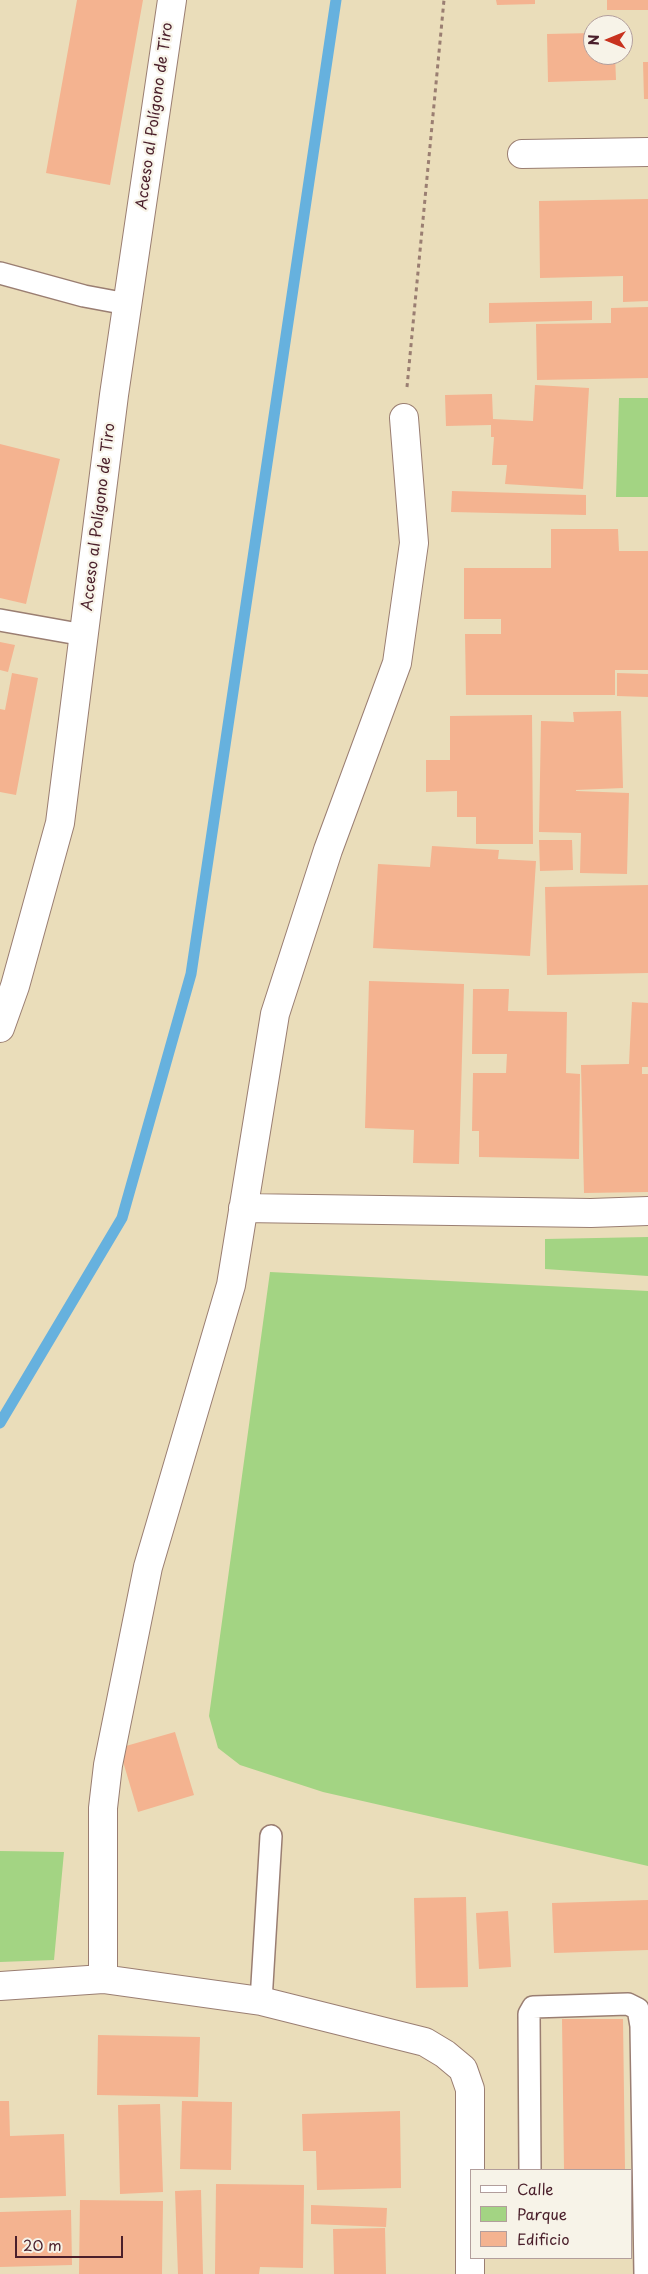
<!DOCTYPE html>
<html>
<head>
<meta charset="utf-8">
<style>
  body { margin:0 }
  #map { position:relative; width:648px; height:2274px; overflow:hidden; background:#eaddba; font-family:"Playpen Sans",sans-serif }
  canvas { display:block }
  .legend { position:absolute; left:470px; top:2169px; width:162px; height:90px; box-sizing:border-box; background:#f7f3e8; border:1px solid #b29e9c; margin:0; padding:6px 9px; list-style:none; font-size:15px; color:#4a1f2b }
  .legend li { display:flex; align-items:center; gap:10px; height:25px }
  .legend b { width:25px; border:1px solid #b29e9c }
  .north { position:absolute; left:583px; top:15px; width:50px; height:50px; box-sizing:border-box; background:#f7f3e8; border:1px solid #b29e9c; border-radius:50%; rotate:270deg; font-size:14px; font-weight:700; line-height:20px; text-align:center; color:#4a1f2b }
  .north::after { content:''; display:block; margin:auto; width:18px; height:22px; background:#c8321e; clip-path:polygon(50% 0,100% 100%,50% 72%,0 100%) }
  .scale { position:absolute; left:15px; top:2236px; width:108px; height:22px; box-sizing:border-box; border:2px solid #4a1f2b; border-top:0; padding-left:6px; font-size:15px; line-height:18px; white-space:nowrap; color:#4a1f2b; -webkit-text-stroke:4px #f7f3e8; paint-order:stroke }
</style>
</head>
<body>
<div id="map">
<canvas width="648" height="2274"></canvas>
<ul class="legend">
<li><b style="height:6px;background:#fff"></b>Calle</li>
<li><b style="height:14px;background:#a3d483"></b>Parque</li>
<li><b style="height:14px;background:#f4b390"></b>Edificio</li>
</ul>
<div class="north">N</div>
<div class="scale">20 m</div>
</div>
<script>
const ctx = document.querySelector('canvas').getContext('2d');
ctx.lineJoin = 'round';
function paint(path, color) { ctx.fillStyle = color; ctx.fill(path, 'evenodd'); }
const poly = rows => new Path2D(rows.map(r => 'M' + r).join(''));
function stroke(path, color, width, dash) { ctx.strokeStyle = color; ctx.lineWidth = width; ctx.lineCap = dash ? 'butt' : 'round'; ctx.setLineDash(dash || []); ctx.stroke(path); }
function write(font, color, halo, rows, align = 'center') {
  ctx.font = font + ' "Playpen Sans",sans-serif'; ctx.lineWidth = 4.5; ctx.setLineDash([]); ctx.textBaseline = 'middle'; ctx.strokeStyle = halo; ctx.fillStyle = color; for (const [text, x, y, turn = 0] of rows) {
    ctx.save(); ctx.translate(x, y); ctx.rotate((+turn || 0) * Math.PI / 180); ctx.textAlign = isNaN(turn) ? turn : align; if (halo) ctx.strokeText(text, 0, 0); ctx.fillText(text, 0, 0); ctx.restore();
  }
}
paint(poly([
  [619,398,648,398,648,497,616,497],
  [648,1237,648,1276,545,1269,545,1239],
  [270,1272,648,1291,648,1866,323,1792,240,1765,218,1748,209,1716],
  [0,1851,64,1852,54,1960,0,1962]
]), '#a3d483');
stroke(poly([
  [0,1423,122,1218,191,974,336,0]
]), '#66b1de', 11);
paint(poly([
  [77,0,143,0,110,185,46,173],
  [496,0,535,0,535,4,497,5],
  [607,0,648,0,648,10,607,10],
  [593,33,593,55,615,55,616,80,548,82,547,34],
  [643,62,648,62,648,99,644,99],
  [648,199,648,301,623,302,623,276,540,278,539,201],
  [592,301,592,320,489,323,489,303],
  [648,307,648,378,537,380,536,324,611,323,611,308],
  [535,385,589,388,583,489,505,484,507,465,492,465,494,437,491,437,491,425,446,426,445,395,492,394,493,419,533,421],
  [0,444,60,459,26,604,0,598],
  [452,491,586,495,586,515,451,512],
  [551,529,618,529,619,551,648,551,648,670,615,670,615,695,466,695,465,634,501,634,501,619,464,619,464,568,551,568],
  [0,642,15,645,8,672,0,670],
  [12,673,38,678,16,795,0,792,0,709,5,710],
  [617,673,648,674,648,697,617,696],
  [621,711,623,788,576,790,576,791,629,793,627,874,580,873,581,833,539,832,541,721,574,722,573,712],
  [532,715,533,844,476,844,476,817,457,817,457,791,426,792,426,760,450,760,450,716],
  [539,840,572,840,573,870,540,871],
  [432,846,499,850,498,859,536,861,530,956,373,948,378,864,430,867],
  [648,885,648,973,547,975,545,887],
  [369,981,464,984,459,1164,413,1163,414,1130,365,1128],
  [473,989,509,989,508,1011,567,1012,566,1073,580,1074,579,1159,479,1157,479,1131,472,1131,473,1073,506,1073,507,1054,472,1054],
  [632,1002,648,1003,648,1067,642,1067,642,1074,648,1074,648,1192,584,1193,581,1065,629,1064],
  [175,1732,194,1795,138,1812,119,1748],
  [466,1897,468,1987,416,1988,414,1898],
  [648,1900,648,1950,554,1953,552,1903],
  [508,1911,511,1967,479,1969,476,1913],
  [562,2019,623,2019,625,2170,564,2170],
  [98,2035,200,2037,198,2097,97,2095],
  [0,2101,9,2101,10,2136,64,2134,66,2196,0,2198],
  [182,2101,232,2102,231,2170,180,2169],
  [160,2104,163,2192,120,2194,118,2105],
  [400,2111,401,2188,317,2190,316,2151,303,2151,302,2114],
  [216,2184,304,2185,303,2268,260,2267,259,2274,215,2274],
  [201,2190,203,2274,178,2274,175,2191],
  [80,2200,163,2201,162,2274,79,2274],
  [311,2205,387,2208,386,2227,311,2224],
  [71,2210,72,2265,0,2267,0,2212],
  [385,2228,386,2274,334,2274,333,2229]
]), '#f4b390');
const service = poly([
  [0,273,84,296,127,304],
  [0,620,84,635],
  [261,2001,271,1836],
  [530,2170,529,2014,533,2007,628,2004,638,2009,641,2026,645,2274]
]);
const minor = poly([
  [522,154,648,152],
  [0,1028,15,986,60,823,114,395,172,0],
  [243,1208,591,1213,648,1211],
  [103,1979,103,1808,108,1765,148,1567,231,1285,275,1014,328,850,397,663,414,543,404,418],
  [0,1986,103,1979,261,2001,425,2042,445,2054,463,2069,470,2089,470,2274]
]);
stroke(service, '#9a7e72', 24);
stroke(minor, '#9a7e72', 30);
stroke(poly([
  [407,387,444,0]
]), '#9a7e72', 3, [4, 4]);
stroke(service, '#fff', 21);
stroke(minor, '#fff', 28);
write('15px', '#4a1f2b', '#f7f3e8', [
  ["Acceso al Polígono de Tiro",155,116,-82],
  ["Acceso al Polígono de Tiro",99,517,-83]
]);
</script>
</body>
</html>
